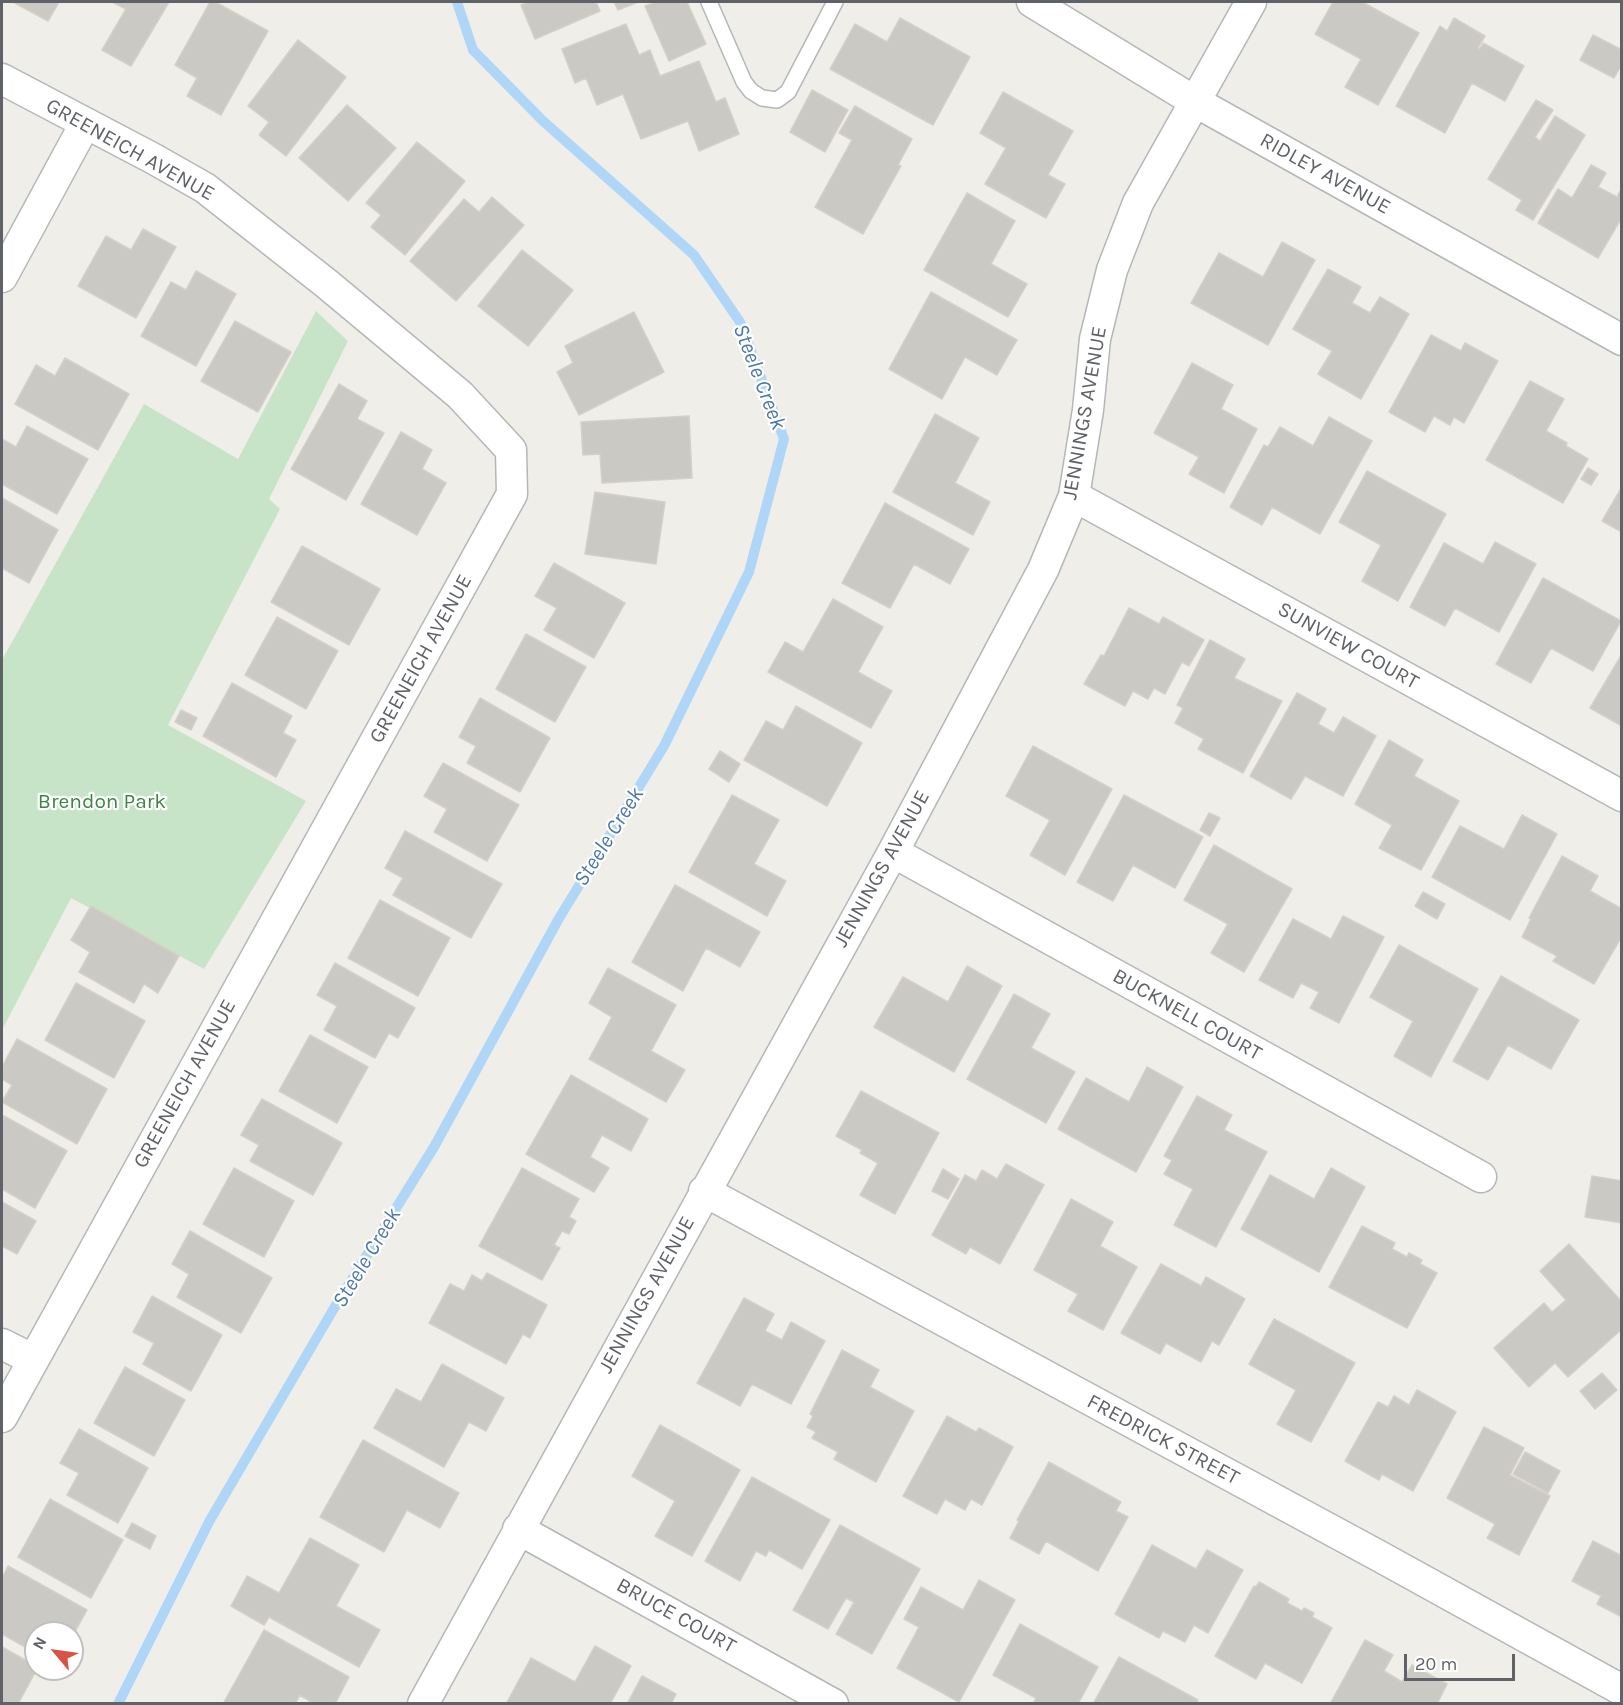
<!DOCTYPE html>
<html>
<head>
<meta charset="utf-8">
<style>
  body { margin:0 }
  #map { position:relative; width:1623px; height:1705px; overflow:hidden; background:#efeee8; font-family:Karla,sans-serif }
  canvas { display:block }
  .frame { position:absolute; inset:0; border:3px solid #5f6266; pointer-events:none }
  .north { position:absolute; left:24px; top:1621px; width:60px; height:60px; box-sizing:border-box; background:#fff; border:2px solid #bfc0c2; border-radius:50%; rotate:299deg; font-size:16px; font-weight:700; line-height:24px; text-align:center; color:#5f6266 }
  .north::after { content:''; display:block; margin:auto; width:21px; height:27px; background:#d95344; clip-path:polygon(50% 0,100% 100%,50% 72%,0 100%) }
  .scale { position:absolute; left:1404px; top:1654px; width:111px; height:27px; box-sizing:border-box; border:3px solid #5f6266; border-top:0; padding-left:8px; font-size:18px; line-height:21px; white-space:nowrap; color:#5f6266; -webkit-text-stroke:4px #fff; paint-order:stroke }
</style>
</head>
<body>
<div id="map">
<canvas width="1623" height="1705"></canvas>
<div class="frame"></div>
<div class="north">N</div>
<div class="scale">20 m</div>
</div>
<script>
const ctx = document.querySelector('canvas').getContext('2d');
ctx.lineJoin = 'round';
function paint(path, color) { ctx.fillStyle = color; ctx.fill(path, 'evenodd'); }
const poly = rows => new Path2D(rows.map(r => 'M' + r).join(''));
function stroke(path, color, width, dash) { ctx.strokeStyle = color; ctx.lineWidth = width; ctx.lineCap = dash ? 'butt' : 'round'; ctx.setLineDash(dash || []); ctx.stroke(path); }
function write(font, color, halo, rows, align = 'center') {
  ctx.font = font + ' Karla,sans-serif'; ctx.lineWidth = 4.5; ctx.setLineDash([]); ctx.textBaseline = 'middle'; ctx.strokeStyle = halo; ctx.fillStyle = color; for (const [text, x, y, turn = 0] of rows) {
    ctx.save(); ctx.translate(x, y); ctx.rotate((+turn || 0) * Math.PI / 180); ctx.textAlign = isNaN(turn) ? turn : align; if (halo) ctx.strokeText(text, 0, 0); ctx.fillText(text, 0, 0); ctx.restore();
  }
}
paint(poly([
  [316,311,348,341,269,499,280,509,168,725,306,801,204,969,71,898,2,1030,2,660,144,404,238,459]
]), '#c7e4c8');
stroke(poly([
  [118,1704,210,1520,333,1310,434,1147,558,920,664,746,749,572,784,439,740,322,694,255,543,121,473,50,457,2]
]), '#b0d6f7', 10);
const building = poly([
  [13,2,59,2,48,21,13,2],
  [112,2,169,2,131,66,102,50,126,9,112,2],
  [210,2,215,2,268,31,221,115,187,96,197,78,175,65,210,2],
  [529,2,596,2,600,11,535,39,521,5,529,2],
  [614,2,638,2,618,10,614,2],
  [656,2,687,2,706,44,669,61,645,6,656,2],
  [1333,2,1362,2,1419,33,1378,105,1345,87,1361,59,1315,34,1333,2],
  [900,18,970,57,933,125,830,69,855,24,887,42,900,18],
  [1454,18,1485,36,1478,48,1480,49,1483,43,1524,66,1505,101,1472,83,1445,133,1396,106,1440,26,1447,31,1454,18],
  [626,24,639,55,650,50,660,76,699,61,716,102,725,98,739,134,699,151,688,121,641,139,623,94,597,105,586,78,575,83,562,49,626,24],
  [1593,35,1622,50,1622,64,1614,78,1580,60,1593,35],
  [298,40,346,77,286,156,259,135,269,122,248,106,298,40],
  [812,90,848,110,825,152,790,132,812,90],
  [1003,92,1073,131,1048,175,1065,184,1046,218,985,184,1006,148,980,133,1003,92],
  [1536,100,1553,110,1535,137,1540,141,1555,116,1585,135,1533,220,1516,210,1522,200,1488,179,1536,100],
  [347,105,396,148,348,201,299,158,347,105],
  [855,106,912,139,898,165,901,166,863,234,815,207,852,140,839,133,855,106],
  [417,142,465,181,405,255,371,227,381,215,366,203,417,142],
  [1591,165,1606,173,1598,187,1617,197,1620,191,1622,192,1622,217,1598,258,1538,223,1558,189,1572,198,1591,165],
  [967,193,1015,221,991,264,1027,284,1008,317,924,270,967,193],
  [492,197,524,225,456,301,410,261,464,199,479,212,492,197],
  [143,229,176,247,136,318,78,286,106,236,131,250,143,229],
  [1282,242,1315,260,1268,345,1191,303,1219,253,1263,277,1282,242],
  [522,250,573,290,528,346,478,306,522,250],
  [1328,269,1361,287,1352,303,1370,313,1380,297,1409,314,1361,399,1318,374,1332,351,1293,329,1328,269],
  [196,271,236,294,196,366,141,336,171,282,186,290,196,271],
  [931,292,1017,340,997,375,965,357,942,399,889,369,931,292],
  [634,312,664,372,579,415,557,372,573,363,565,346,634,312],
  [235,321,291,352,258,412,201,381,235,321],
  [1431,335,1461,351,1465,343,1498,361,1464,423,1454,417,1450,425,1434,416,1425,432,1389,412,1431,335],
  [65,358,129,394,98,450,15,404,36,365,55,376,65,358],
  [1192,363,1233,385,1221,409,1257,429,1224,493,1189,474,1199,457,1154,433,1192,363],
  [1530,381,1564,399,1546,431,1567,443,1566,446,1588,459,1563,503,1486,460,1530,381],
  [339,384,367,401,357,419,384,433,346,500,291,469,339,384],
  [935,414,979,438,955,483,990,502,973,535,893,492,935,414],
  [689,416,692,478,602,483,600,454,583,455,581,422,689,416],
  [1329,417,1372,441,1320,534,1272,507,1262,525,1230,507,1264,445,1268,447,1280,427,1313,446,1329,417],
  [27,426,88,459,57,514,2,484,2,439,16,447,27,426],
  [401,432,432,450,422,469,446,483,417,535,361,504,401,432],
  [1588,468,1598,474,1591,485,1581,479,1588,468],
  [1367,471,1446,514,1398,601,1362,581,1381,545,1339,522,1367,471],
  [1622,487,1622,532,1602,521,1622,487],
  [595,492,665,502,656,564,585,554,595,492],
  [2,498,58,530,29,583,2,568,2,498],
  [885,503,969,549,950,584,914,564,890,608,842,583,885,503],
  [1495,542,1536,564,1499,632,1455,608,1445,626,1410,607,1444,543,1483,564,1495,542],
  [302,546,380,589,349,645,271,602,302,546],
  [554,563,625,603,594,658,544,630,557,608,535,596,554,563],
  [1543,578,1621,621,1593,671,1551,648,1531,683,1496,664,1543,578],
  [833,599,883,627,858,672,892,691,871,728,768,672,785,642,803,652,833,599],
  [1129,608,1159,624,1163,617,1204,640,1189,666,1182,662,1165,694,1154,688,1148,699,1133,691,1125,706,1084,684,1101,655,1104,656,1129,608],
  [277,617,338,651,306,709,245,675,277,617],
  [526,634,586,667,555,722,496,689,526,634],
  [1210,640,1245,659,1234,678,1282,701,1243,773,1198,749,1204,739,1175,723,1183,708,1177,705,1210,640],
  [1622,654,1622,726,1590,708,1622,654],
  [232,683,292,716,283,733,296,740,276,777,203,736,232,683],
  [1297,693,1326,709,1318,724,1334,733,1343,717,1376,736,1343,796,1305,776,1291,799,1250,776,1297,693],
  [480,698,550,738,520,792,467,763,476,746,459,737,480,698],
  [796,706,862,743,827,806,744,760,766,721,783,730,796,706],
  [181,710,197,718,191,730,175,722,181,710],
  [1389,740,1423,760,1414,776,1459,801,1421,870,1379,848,1392,825,1355,804,1389,740],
  [1033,746,1112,789,1065,875,1030,855,1050,820,1006,796,1033,746],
  [720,751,740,764,729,782,709,769,720,751],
  [443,763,519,805,487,861,434,832,447,809,424,796,443,763],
  [732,795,779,820,754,864,786,881,767,916,689,872,732,795],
  [1124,795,1203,837,1175,888,1133,865,1113,901,1077,882,1124,795],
  [1209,813,1220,818,1210,836,1200,830,1209,813],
  [1522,815,1557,834,1510,920,1432,877,1460,826,1504,849,1522,815],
  [405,831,502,884,471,938,393,895,403,878,385,868,405,831],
  [1214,845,1292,889,1244,972,1211,953,1228,924,1184,900,1214,845],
  [1562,856,1598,876,1590,891,1622,909,1622,936,1594,984,1553,961,1557,956,1522,937,1531,919,1529,918,1562,856],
  [675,885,760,932,740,967,706,948,683,991,632,962,675,885],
  [1423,892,1445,904,1437,919,1415,906,1423,892],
  [380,900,450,938,418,996,348,958,380,900],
  [91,906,179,956,158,993,144,984,134,1003,79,972,90,952,71,940,91,906],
  [1343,916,1384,937,1339,1023,1310,1008,1319,992,1301,983,1293,998,1259,980,1293,919,1331,939,1343,916],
  [1399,945,1478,989,1431,1077,1394,1056,1413,1021,1370,997,1399,945],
  [335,963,415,1008,398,1038,389,1033,375,1058,324,1030,337,1006,317,995,335,963],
  [967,966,1002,986,954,1072,874,1027,903,977,948,1002,967,966],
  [608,968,676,1005,651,1051,685,1070,666,1102,589,1059,612,1017,589,1003,608,968],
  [1501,976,1579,1020,1551,1069,1508,1045,1488,1080,1453,1061,1501,976],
  [76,983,145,1021,114,1078,45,1040,76,983],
  [1014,994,1050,1014,1031,1048,1075,1072,1046,1123,967,1079,1014,994],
  [310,1035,368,1067,337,1123,279,1091,310,1035],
  [17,1039,107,1089,77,1144,2,1102,12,1085,2,1079,2,1067,17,1039],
  [1147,1067,1183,1087,1136,1172,1058,1129,1086,1078,1129,1102,1147,1067],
  [571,1075,648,1119,631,1151,602,1135,590,1157,609,1168,594,1192,526,1154,571,1075],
  [861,1091,939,1133,895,1214,860,1195,878,1163,860,1153,862,1150,836,1136,861,1091],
  [1197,1096,1232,1115,1224,1130,1267,1152,1216,1247,1174,1225,1193,1189,1164,1174,1172,1160,1164,1156,1197,1096],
  [262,1099,342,1143,313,1195,250,1161,259,1145,241,1135,262,1099],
  [4,1116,67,1151,35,1208,2,1189,2,1121,4,1116],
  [1006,1164,1044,1185,1000,1264,970,1247,966,1254,932,1235,965,1175,976,1181,982,1170,997,1179,1006,1164],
  [234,1168,294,1201,264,1257,203,1224,234,1168],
  [522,1168,579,1199,569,1217,576,1221,569,1234,562,1231,554,1245,560,1248,542,1280,479,1246,522,1168],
  [1331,1168,1365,1187,1319,1272,1241,1229,1270,1175,1314,1199,1331,1168],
  [943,1169,959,1179,948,1199,932,1191,943,1169],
  [1592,1176,1622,1181,1622,1223,1585,1217,1592,1176],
  [1071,1199,1113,1222,1100,1246,1137,1267,1103,1330,1068,1311,1078,1294,1034,1270,1071,1199],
  [2,1202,36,1221,17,1254,2,1246,2,1202],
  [1362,1226,1395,1243,1392,1249,1407,1257,1409,1253,1422,1260,1420,1264,1437,1273,1407,1328,1329,1287,1362,1226],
  [190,1231,272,1278,241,1333,177,1297,189,1274,172,1264,190,1231],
  [1569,1244,1622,1302,1622,1329,1568,1377,1555,1363,1529,1387,1494,1348,1544,1303,1552,1312,1566,1300,1540,1271,1569,1244],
  [1161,1264,1201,1286,1206,1277,1245,1299,1219,1345,1212,1341,1201,1362,1166,1343,1160,1354,1121,1333,1161,1264],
  [487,1273,547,1305,530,1338,523,1334,506,1364,429,1323,450,1284,464,1291,472,1275,482,1281,487,1273],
  [152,1296,222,1335,191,1391,143,1364,154,1343,133,1332,152,1296],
  [744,1298,774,1314,765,1331,782,1340,791,1322,825,1341,791,1404,752,1384,740,1406,697,1383,744,1298],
  [1274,1319,1355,1363,1311,1442,1277,1424,1296,1390,1249,1364,1274,1319],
  [842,1350,879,1370,870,1387,914,1411,876,1482,834,1459,838,1452,812,1438,816,1432,807,1427,813,1416,810,1414,842,1350],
  [442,1364,504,1398,486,1431,469,1422,444,1467,374,1428,396,1389,421,1402,442,1364],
  [125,1367,185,1400,154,1456,94,1423,125,1367],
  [1602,1373,1617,1390,1595,1409,1580,1391,1602,1373],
  [1417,1390,1456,1412,1413,1491,1382,1474,1379,1480,1345,1461,1378,1402,1388,1407,1394,1396,1409,1405,1417,1390],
  [947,1416,976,1432,979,1428,1013,1447,982,1505,971,1499,965,1510,945,1499,937,1514,903,1496,947,1416],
  [660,1425,740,1470,692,1556,655,1536,675,1501,632,1476,660,1425],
  [1484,1427,1524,1448,1510,1475,1550,1496,1519,1555,1487,1538,1495,1524,1447,1498,1484,1427],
  [79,1429,148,1468,118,1523,67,1495,79,1473,60,1463,79,1429],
  [363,1440,459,1493,440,1528,407,1510,384,1552,320,1517,363,1440],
  [1525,1452,1560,1471,1548,1493,1513,1474,1525,1452],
  [1049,1462,1121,1502,1116,1511,1128,1517,1098,1571,1046,1541,1039,1554,1010,1538,1019,1521,1017,1520,1049,1462],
  [752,1477,830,1520,802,1569,769,1550,766,1556,756,1551,740,1581,705,1561,752,1477],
  [50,1499,123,1540,91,1598,18,1557,50,1499],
  [132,1523,156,1536,150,1549,125,1536,132,1523],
  [840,1525,920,1569,872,1654,836,1634,854,1602,846,1598,828,1629,793,1610,840,1525],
  [310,1538,359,1565,336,1606,380,1630,359,1667,269,1617,264,1625,231,1606,247,1576,279,1593,310,1538],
  [1593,1541,1622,1556,1622,1617,1597,1604,1601,1596,1572,1581,1593,1541],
  [1152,1545,1196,1569,1207,1550,1243,1570,1208,1633,1194,1625,1185,1642,1163,1631,1159,1638,1115,1614,1152,1545],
  [8,1566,87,1610,72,1637,72,1633,36,1633,36,1653,2,1634,2,1578,8,1566],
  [979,1580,1015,1600,959,1702,897,1668,919,1627,904,1619,921,1587,963,1610,979,1580],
  [1259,1582,1289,1599,1287,1603,1302,1611,1304,1608,1314,1613,1312,1617,1332,1628,1302,1683,1265,1663,1256,1679,1215,1656,1254,1586,1256,1587,1259,1582],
  [1020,1624,1098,1667,1078,1704,1033,1704,1036,1698,993,1675,1020,1624],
  [264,1630,349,1677,335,1704,314,1704,300,1695,295,1704,223,1704,264,1630],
  [1365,1640,1393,1655,1384,1671,1402,1682,1412,1665,1447,1684,1437,1704,1330,1704,1365,1640],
  [595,1646,631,1666,610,1704,506,1704,531,1658,575,1682,595,1646],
  [2,1647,36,1666,37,1669,18,1704,2,1704,2,1647],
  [1119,1657,1198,1700,1196,1704,1093,1704,1119,1657],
  [642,1676,676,1694,671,1704,627,1704,642,1676]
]);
paint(building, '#cbc9c4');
stroke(building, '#d4d0c6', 1.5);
const lane = poly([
  [709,2,744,82,751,91,762,98,777,100,788,92,835,2]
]);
const street = poly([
  [1032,2,1194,101,1622,340],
  [2,79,154,159,205,188,327,284,460,395,511,450,512,494,2,1417],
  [2,277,85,124],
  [1074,496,1622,796],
  [893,852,1481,1177],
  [704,1191,1379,1556,1622,1690],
  [2,1344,32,1359],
  [518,1529,833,1704],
  [423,1704,893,852,1043,570,1074,496,1088,410,1095,339,1112,270,1138,203,1251,2]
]);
stroke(lane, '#b4b7ba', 18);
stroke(street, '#b4b7ba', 33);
stroke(lane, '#fff', 15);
stroke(street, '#fff', 30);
write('21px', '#5f6266', '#fff', [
  ["GREENEICH AVENUE",130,150,29],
  ["RIDLEY AVENUE",1325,174,29],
  ["JENNINGS AVENUE",1085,413,-80],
  ["SUNVIEW COURT",1348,646,29],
  ["GREENEICH AVENUE",421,659,-61],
  ["JENNINGS AVENUE",882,869,-61],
  ["BUCKNELL COURT",1187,1015,29],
  ["GREENEICH AVENUE",185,1084,-61],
  ["JENNINGS AVENUE",647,1295,-61],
  ["FREDRICK STREET",1163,1440,28],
  ["BRUCE COURT",676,1616,29]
]);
write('21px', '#3f8544', '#fff', [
  ["Brendon Park",102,802]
]);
write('italic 22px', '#4d78a8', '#fff', [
  ["Steele Creek",759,377,69],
  ["Steele Creek",609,837,-58],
  ["Steele Creek",367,1258,-59]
]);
</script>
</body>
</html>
